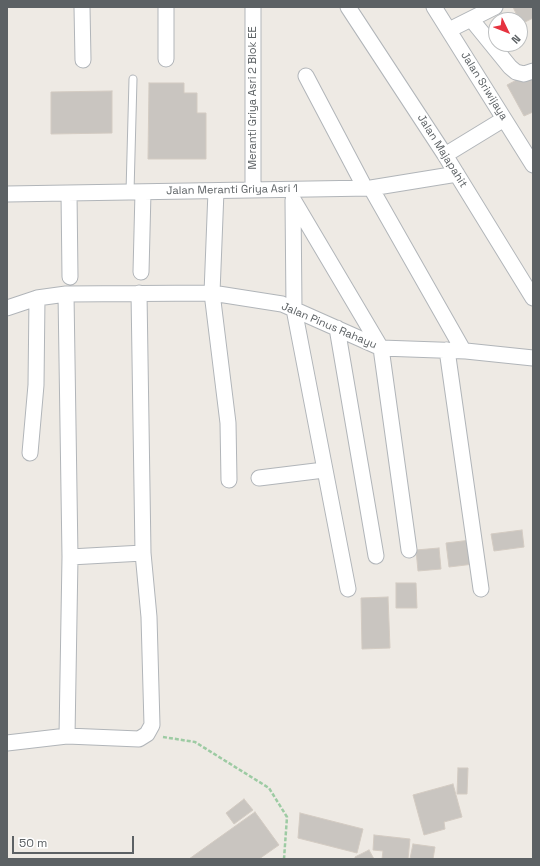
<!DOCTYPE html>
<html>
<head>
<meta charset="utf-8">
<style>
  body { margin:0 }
  #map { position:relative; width:540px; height:866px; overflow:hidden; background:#eeeae4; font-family:"Space Grotesk",sans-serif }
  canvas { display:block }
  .frame { position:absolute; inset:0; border:8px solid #5c6164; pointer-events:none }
  .north { position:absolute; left:488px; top:12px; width:40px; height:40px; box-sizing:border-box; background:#fff; border:1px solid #bec0c1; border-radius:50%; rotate:133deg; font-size:11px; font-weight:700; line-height:16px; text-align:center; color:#5c6164 }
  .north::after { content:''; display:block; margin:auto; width:14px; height:18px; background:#e6323f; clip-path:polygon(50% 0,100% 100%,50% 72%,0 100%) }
  .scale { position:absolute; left:12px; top:836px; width:122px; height:18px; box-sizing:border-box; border:2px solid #5c6164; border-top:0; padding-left:5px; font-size:12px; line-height:14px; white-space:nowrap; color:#5c6164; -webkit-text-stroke:3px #fff; paint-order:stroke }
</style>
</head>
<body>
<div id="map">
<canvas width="540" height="866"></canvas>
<div class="frame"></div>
<div class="north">N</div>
<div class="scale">50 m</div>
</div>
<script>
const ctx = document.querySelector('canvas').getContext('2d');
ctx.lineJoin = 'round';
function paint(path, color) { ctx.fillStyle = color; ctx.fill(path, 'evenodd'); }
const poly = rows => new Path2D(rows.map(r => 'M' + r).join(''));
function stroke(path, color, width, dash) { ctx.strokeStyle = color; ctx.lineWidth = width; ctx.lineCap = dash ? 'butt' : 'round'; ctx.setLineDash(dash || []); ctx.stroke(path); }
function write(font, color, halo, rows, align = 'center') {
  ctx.font = font + ' "Space Grotesk",sans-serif'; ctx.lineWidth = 4; ctx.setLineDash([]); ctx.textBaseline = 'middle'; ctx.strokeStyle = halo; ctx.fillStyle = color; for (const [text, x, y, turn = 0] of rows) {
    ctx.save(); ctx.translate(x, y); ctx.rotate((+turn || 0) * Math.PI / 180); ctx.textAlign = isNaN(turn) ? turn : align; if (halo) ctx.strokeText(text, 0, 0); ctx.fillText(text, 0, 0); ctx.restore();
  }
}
const building = poly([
  [513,7,533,7,533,18,521,24,513,7],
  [530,73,533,80,533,112,524,116,507,85,530,73],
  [149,83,184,83,184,93,197,93,197,113,206,113,206,159,148,159,149,83],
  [112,91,112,133,51,134,51,92,112,91],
  [522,530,524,547,494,551,491,534,522,530],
  [471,540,474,564,449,567,446,543,471,540],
  [439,548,441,569,418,571,416,550,439,548],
  [396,583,416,583,417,608,396,608,396,583],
  [388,597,390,648,362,649,361,598,388,597],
  [458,768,468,768,467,794,457,794,458,768],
  [453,784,462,817,444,822,445,829,424,835,413,795,453,784],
  [244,799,253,810,234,824,226,813,244,799],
  [255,812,279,845,259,859,189,859,255,812],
  [300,813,363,829,357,853,298,838,300,813],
  [374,835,410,839,408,859,382,859,383,851,373,850,374,835],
  [413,844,435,847,433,859,410,859,413,844],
  [369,850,374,859,355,859,355,857,369,850]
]);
paint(building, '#c9c5c0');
stroke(building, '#d3cbc2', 1);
const lane = poly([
  [130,192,133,79]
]);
const street = poly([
  [82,7,83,60],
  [348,7,445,155,533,298],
  [434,7,533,165],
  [471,19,510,67,516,72,524,74,533,71],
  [449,30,495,7],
  [166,59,166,7],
  [306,76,365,188],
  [445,155,504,119],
  [371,188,463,350,466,351],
  [253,190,253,7],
  [216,191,212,293,228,423,229,480],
  [69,193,70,277],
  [7,194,371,188,457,174],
  [293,200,294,309,348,589],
  [294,201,381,348,409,550],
  [141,272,143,192],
  [66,294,70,557,67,736],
  [7,308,37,298,66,294,212,293,282,304,381,348,466,351,533,358],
  [337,328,376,556],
  [447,350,481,589],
  [30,453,36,385,37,298],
  [259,478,324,470],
  [70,557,143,553],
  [7,743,67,736,139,739,147,734,152,725,149,617,143,553,139,293]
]);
stroke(lane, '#b1b5b9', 9);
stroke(street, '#b1b5b9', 17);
stroke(poly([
  [163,737,195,742,269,788,287,817,284,859]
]), '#9dcba3', 2.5, [4, 2]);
stroke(lane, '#fff', 7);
stroke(street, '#fff', 15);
write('11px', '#5c6164', '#fff', [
  ["Jalan Sriwijaya",484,86,58],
  ["Meranti Griya Asri 2 Blok EE",253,98,-90],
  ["Jalan Majapahit",442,151,58],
  ["Jalan Meranti Griya Asri 1",232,190,-1],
  ["Jalan Pinus Rahayu",329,326,23]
]);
</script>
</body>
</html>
